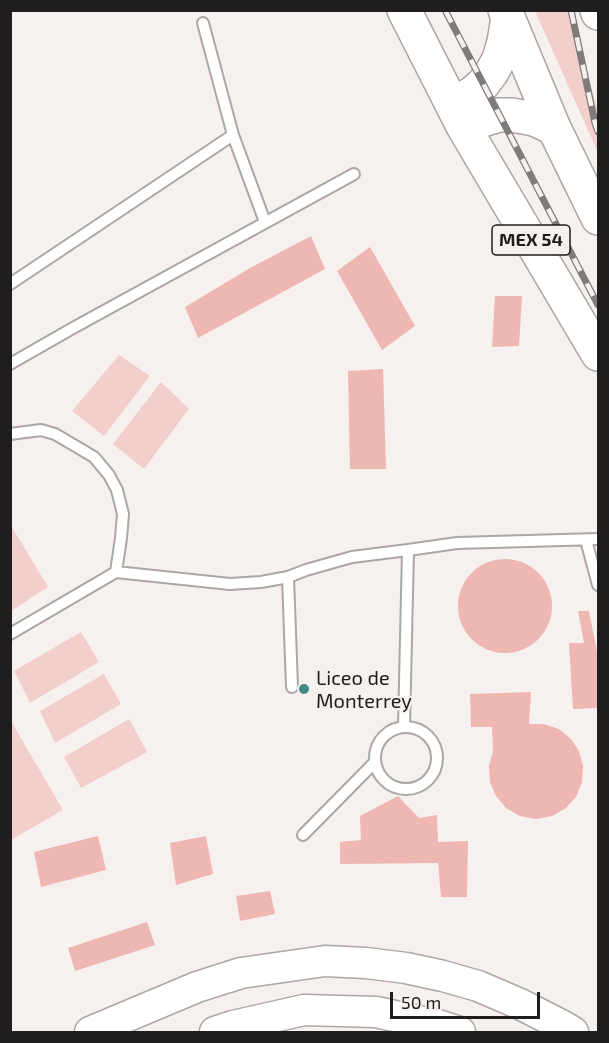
<!DOCTYPE html>
<html>
<head>
<meta charset="utf-8">
<style>
  body { margin:0 }
  #map { position:relative; width:609px; height:1043px; overflow:hidden; background:#f6f0ef; font-family:"Exo 2",sans-serif }
  canvas { display:block }
  .frame { position:absolute; inset:0; border:12px solid #1f1d1d; pointer-events:none }
  .scale { position:absolute; left:390px; top:992px; width:150px; height:27px; box-sizing:border-box; border:3px solid #1f1d1d; border-top:0; padding-left:8px; font-size:18px; line-height:21px; white-space:nowrap; color:#1f1d1d; -webkit-text-stroke:4px #f6f0ef; paint-order:stroke }
</style>
</head>
<body>
<div id="map">
<canvas width="609" height="1043"></canvas>
<div class="frame"></div>
<div class="scale">50 m</div>
</div>
<script>
const ctx = document.querySelector('canvas').getContext('2d');
ctx.lineJoin = 'round';
function paint(path, color) { ctx.fillStyle = color; ctx.fill(path, 'evenodd'); }
const poly = rows => new Path2D(rows.map(r => 'M' + r).join(''));
function stroke(path, color, width, dash) { ctx.strokeStyle = color; ctx.lineWidth = width; ctx.lineCap = dash ? 'butt' : 'round'; ctx.setLineDash(dash || []); ctx.stroke(path); }
function write(font, color, halo, rows, align = 'center') {
  ctx.font = font + ' "Exo 2",sans-serif'; ctx.lineWidth = 4.5; ctx.setLineDash([]); ctx.textBaseline = 'middle'; ctx.strokeStyle = halo; ctx.fillStyle = color; for (const [text, x, y, turn = 0] of rows) {
    ctx.save(); ctx.translate(x, y); ctx.rotate((+turn || 0) * Math.PI / 180); ctx.textAlign = isNaN(turn) ? turn : align; if (halo) ctx.strokeText(text, 0, 0); ctx.fillText(text, 0, 0); ctx.restore();
  }
}
paint(poly([
  [535,11,569,11,598,111,598,153],
  [119,355,150,376,104,436,72,411],
  [161,382,189,409,144,469,113,444],
  [10,524,48,587,11,611,10,610],
  [81,632,99,662,30,703,14,671],
  [104,674,121,704,55,743,40,711],
  [129,719,147,752,81,788,64,757],
  [11,721,63,810,11,840,10,840]
]), '#f3cfcb');
paint(poly([
  [311,236,325,269,198,338,185,307,250,268],
  [370,247,415,326,382,350,337,271],
  [495,296,522,296,519,346,492,347],
  [383,369,386,469,350,469,348,371],
  '458 606a47 47 0 1 1 94 0a47 47 0 1 1-94 0Z',
  [578,611,589,611,598,657,598,708,573,709,569,643,584,643],
  [531,692,529,724,544,724,559,729,571,739,579,751,583,766,582,782,576,797,566,808,552,816,536,819,520,816,506,808,496,796,490,782,489,766,493,751,492,727,471,727,470,694],
  [398,796,419,818,437,815,438,842,468,841,467,897,441,897,438,863,340,864,340,842,361,840,360,816],
  [98,836,106,870,41,887,34,852],
  [206,836,213,874,176,885,170,843],
  [270,891,275,914,240,921,236,896],
  [147,922,155,945,75,971,68,948]
]), '#eeb7b1');
const service = poly([
  [203,23,233,135],
  [10,284,233,135,265,222],
  [10,364,73,328,354,174],
  [10,434,41,430,55,434,94,457,109,475,117,490,123,514,121,538,116,572],
  [586,540,598,585],
  [288,577,292,687],
  [10,634,116,572,230,584,261,582,288,577,306,570,352,557,408,550],
  [404,726,408,550,457,543,598,539],
  '375 758a31 31 0 1 1 62 0a31 31 0 1 1-62 0Z',
  [303,835,374,763]
]);
const secondary = poly([
  [90,1032,197,987,241,973,325,961,366,963,406,968,443,976,478,986,520,1004,563,1026,573,1032],
  [215,1032,233,1026,304,1010,376,1012,441,1026,460,1032]
]);
const primary = poly([
  [404,10,463,126,598,354],
  [505,10,554,128,598,218],
  [597,10,598,13],
  [453,105,474,92,483,84,492,72,499,59,504,42,508,17],
  [463,126,499,115,512,115,534,119,554,128]
]);
stroke(service, '#aca6a5', 14);
stroke(secondary, '#aca6a5', 33);
stroke(primary, '#aca6a5', 36);
stroke(service, '#fff', 10);
stroke(secondary, '#fff', 30);
stroke(primary, '#fff', 33);
const rail = poly([
  [445,10,598,305],
  [571,10,595,123,598,132]
]);
stroke(rail, '#7f7b7b', 7);
stroke(rail, '#f6f0ef', 4.5, [14]);
for (const [x, y, r, color] of [
  [304,689,6,"#418984"]
]) { const dot = new Path2D(); dot.arc(x, y, r, 0, 2 * Math.PI); ctx.fillStyle = color; ctx.fill(dot); stroke(dot, '#f6f0ef', 2); }
for (const [x, y, w] of [
  [531,240,78]
]) { const box = new Path2D(); box.roundRect(x - w / 2, y - 15, w, 30, 4.5); ctx.fillStyle = '#f6f0ef'; ctx.fill(box); stroke(box, '#1f1d1d', 1.5); }
write('bold 18px', '#1f1d1d', null, [
  ["MEX 54",531,240]
]);
write('20px', '#1f1d1d', '#f6f0ef', [
  ["Liceo de",316,678],
  ["Monterrey",316,701]
], 'left');
</script>
</body>
</html>
